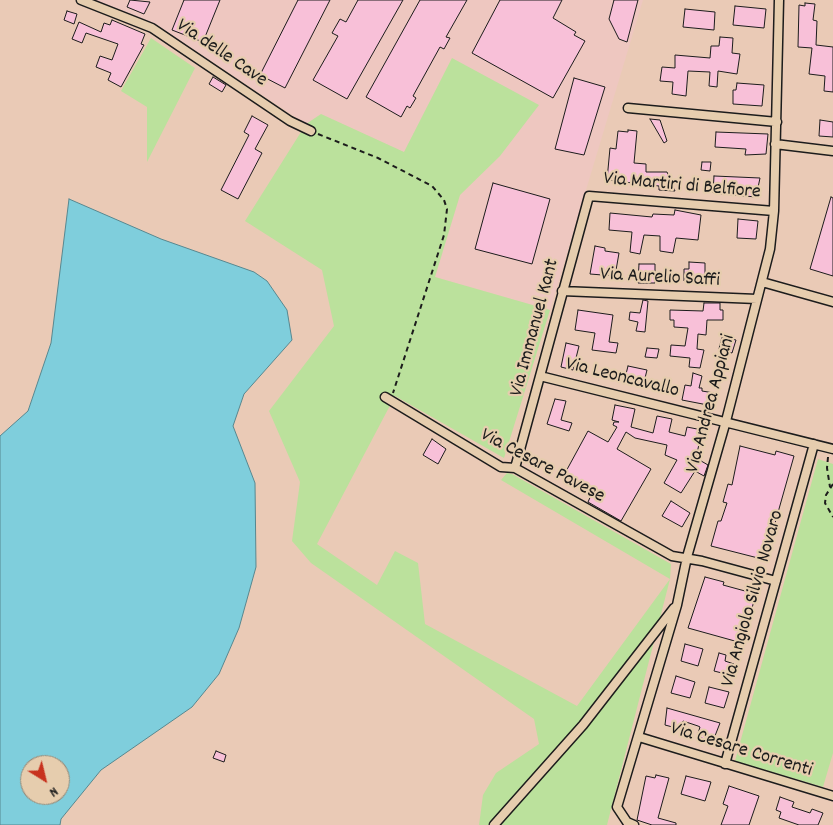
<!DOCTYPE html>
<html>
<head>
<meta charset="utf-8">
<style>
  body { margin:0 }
  #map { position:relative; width:833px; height:825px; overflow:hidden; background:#eacab6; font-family:Dekko,sans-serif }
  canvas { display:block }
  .north { position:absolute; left:20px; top:755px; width:50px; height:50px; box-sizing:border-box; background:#e6cdae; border:1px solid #958674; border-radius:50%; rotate:144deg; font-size:14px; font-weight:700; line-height:20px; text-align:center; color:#1c1c1c }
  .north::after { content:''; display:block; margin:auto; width:18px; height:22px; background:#c8321e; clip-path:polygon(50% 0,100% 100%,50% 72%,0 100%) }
</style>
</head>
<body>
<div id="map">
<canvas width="833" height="825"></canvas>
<div class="north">N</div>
</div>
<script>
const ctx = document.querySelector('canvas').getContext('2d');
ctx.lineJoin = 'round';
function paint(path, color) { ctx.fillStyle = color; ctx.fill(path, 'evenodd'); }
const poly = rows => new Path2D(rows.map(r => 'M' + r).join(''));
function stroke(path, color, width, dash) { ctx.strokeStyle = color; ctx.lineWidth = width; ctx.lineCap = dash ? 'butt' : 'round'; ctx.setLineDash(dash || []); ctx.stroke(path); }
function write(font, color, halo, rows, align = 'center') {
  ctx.font = font + ' Dekko,sans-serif'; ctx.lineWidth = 4.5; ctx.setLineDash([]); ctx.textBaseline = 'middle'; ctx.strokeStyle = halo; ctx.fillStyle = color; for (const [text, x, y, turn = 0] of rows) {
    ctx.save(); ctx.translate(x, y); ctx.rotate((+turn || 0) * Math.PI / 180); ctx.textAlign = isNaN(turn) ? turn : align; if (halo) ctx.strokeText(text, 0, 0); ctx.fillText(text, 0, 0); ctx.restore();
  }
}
paint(poly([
  [94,0,643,0,550,310,435,277,460,195,500,156,452,58,404,152,321,114,306,124,156,24]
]), '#eec7c0');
paint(poly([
  [151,38,195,68,147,162,147,107,121,91],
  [452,58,539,105,500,156,460,195,435,277,550,310,504,458,395,396,317,544,377,585,395,551,418,563,425,624,577,706,670,579,501,480,507,473,512,474,671,564,670,579,607,825,479,825,483,795,496,773,539,744,534,719,311,563,292,541,300,482,269,411,334,326,322,270,245,221,306,124,321,114,404,152],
  [818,459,833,464,833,753,823,787,735,761]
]), '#bbe19c');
const water = poly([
  [69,199,161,239,254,272,267,281,287,310,292,340,244,394,233,426,255,483,256,567,239,628,219,674,192,707,101,770,61,819,60,825,0,825,0,436,28,411,51,343,69,199],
  [30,765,60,765,60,795,30,795,30,765]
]);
paint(water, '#7fcedc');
stroke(water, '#57878f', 1);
const building = poly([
  [130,0,150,2,144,14,127,7,130,0],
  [184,0,220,0,203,42,172,30,184,0],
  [298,0,330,0,285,88,260,75,298,0],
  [358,0,403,0,347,99,313,80,338,36,332,33,340,19,346,22,358,0],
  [420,0,467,0,446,37,450,38,444,49,440,47,413,96,416,98,410,108,407,106,401,117,366,97,420,0],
  [500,0,562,0,553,18,576,32,574,35,585,41,553,98,472,53,500,0],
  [614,0,638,0,627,42,619,39,609,19,614,0],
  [805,3,815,4,813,20,817,21,816,45,833,47,833,92,824,91,825,76,809,74,812,48,798,47,799,5,805,6,805,3],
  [735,6,766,9,764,28,733,25,735,6],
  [685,9,715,12,714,30,683,27,685,9],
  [67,11,77,14,74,24,64,20,67,11],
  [112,20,145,34,141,44,144,45,121,87,108,80,111,73,96,67,100,56,112,60,118,44,86,33,82,43,72,39,79,22,101,32,104,23,110,25,112,20],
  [720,37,733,38,732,53,740,54,737,74,718,71,717,87,709,86,710,72,688,71,686,96,672,94,673,82,660,81,662,67,675,68,675,55,710,58,711,46,719,46,720,37],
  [213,77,226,85,222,92,209,84,213,77],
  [574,78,605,87,584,155,555,149,574,78],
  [737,83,764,85,762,106,733,104,733,90,736,90,737,83],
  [252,116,268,125,255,149,262,153,238,199,221,190,249,135,244,132,252,116],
  [650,119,660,120,667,141,664,143,650,119],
  [820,120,833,122,833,137,819,136,820,120],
  [628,130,637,131,634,163,646,164,646,172,667,172,675,191,659,190,659,186,607,180,610,148,616,149,618,131,628,132,628,130],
  [716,132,768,134,766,154,745,155,746,149,715,147,716,132],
  [702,162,711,162,710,171,701,170,702,162],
  [714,176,760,178,756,197,713,193,714,176],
  [493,183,550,199,532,264,475,249,493,183],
  [831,197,833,198,833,276,810,269,831,197],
  [675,210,701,215,698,240,676,238,673,253,660,251,660,236,644,235,640,254,630,252,632,232,609,230,610,213,652,217,653,214,674,215,675,210],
  [738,219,758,221,756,239,737,238,738,219],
  [595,246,605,248,605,251,619,253,615,276,590,274,595,246],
  [689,262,705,263,705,283,684,281,684,269,689,269,689,262],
  [639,264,655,264,655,283,638,283,639,264],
  [643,300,648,301,645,332,636,331,638,322,629,320,630,312,640,313,643,300],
  [704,303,720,303,720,310,723,310,723,320,707,320,706,335,698,334,697,349,704,350,700,368,689,367,690,358,670,356,671,345,685,346,688,328,674,327,674,320,670,320,670,310,703,311,704,303],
  [578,310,613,315,609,342,618,343,616,353,592,350,595,333,575,330,578,310],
  [722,337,736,340,732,353,719,349,722,337],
  [566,343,579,346,573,370,561,367,566,343],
  [647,348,659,349,657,358,645,357,647,348],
  [628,366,647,370,643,386,624,382,628,366],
  [693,373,702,376,699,388,702,388,702,391,714,393,713,406,682,400,685,385,691,386,693,373],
  [555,399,566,401,561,420,572,423,569,431,547,424,555,399],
  [615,405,635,409,631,427,653,433,657,416,672,419,669,432,685,436,687,427,702,430,696,458,708,465,704,476,695,471,681,493,664,483,677,460,665,455,667,445,635,438,626,432,617,449,651,469,621,521,588,502,593,491,564,475,588,431,608,442,617,427,613,425,614,422,619,422,612,420,615,405],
  [432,439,446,449,438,464,423,455,432,439],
  [740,446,775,455,776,451,794,456,775,523,762,559,711,546,718,521,721,521,727,503,723,502,728,484,732,485,740,446],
  [671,501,690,513,682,527,662,516,671,501],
  [705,577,724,582,723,585,756,594,742,643,688,628,705,577],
  [685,644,703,649,698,666,681,661,685,644],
  [719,653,726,655,725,661,734,664,730,675,714,671,719,653],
  [676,676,695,682,690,698,671,693,676,676],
  [709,687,729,692,724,708,705,703,709,687],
  [667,708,720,723,713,741,697,737,700,727,698,726,683,721,680,729,665,725,667,708],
  [216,751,226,755,224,762,213,758,216,751],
  [656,775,669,778,658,818,676,823,676,825,652,825,637,820,646,776,655,778,656,775],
  [686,776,711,782,705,801,681,794,686,776],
  [729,786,759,796,749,825,721,825,728,806,723,804,729,786],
  [780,797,794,802,792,807,810,813,812,809,823,813,818,825,799,825,779,818,781,812,776,810,780,797]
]);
paint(building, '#f8c0d8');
stroke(building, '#1c1c1c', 1);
const street = poly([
  [81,0,152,28,290,121,311,131],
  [628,108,777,122],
  [775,144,833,151],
  [762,282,833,302],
  [562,291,757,299],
  [540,376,833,449],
  [385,397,501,467,515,468,672,556,702,561,776,581],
  [515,468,589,196,774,211],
  [639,737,833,796],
  [725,764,814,444],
  [494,825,583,725,674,608],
  [634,825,627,822,617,807,677,605,687,557,726,421,770,249,774,211,779,0]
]);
stroke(street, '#1c1c1c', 11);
stroke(poly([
  [318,134,378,158,432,186,444,200,447,209,444,235,393,393],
  [828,457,827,468,830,487],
  [833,484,826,495,825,503,833,517]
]), '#1c1c1c', 2, [5, 4]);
stroke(street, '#e6cdae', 8);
write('20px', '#1c1c1c', '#e6cdae', [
  ["Via delle Cave",221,54,34],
  ["Via Martiri di Belfiore",682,187,5],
  ["Via Aurelio Saffi",660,279,3],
  ["Via Immanuel Kant",536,328,-75],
  ["Via Leoncavallo",622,379,14],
  ["Via Andrea Appiani",712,404,-75],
  ["Via Cesare Pavese",542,467,28],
  ["Via Angiolo Silvio Novaro",754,599,-74],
  ["Via Cesare Correnti",741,751,17]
]);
</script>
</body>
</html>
